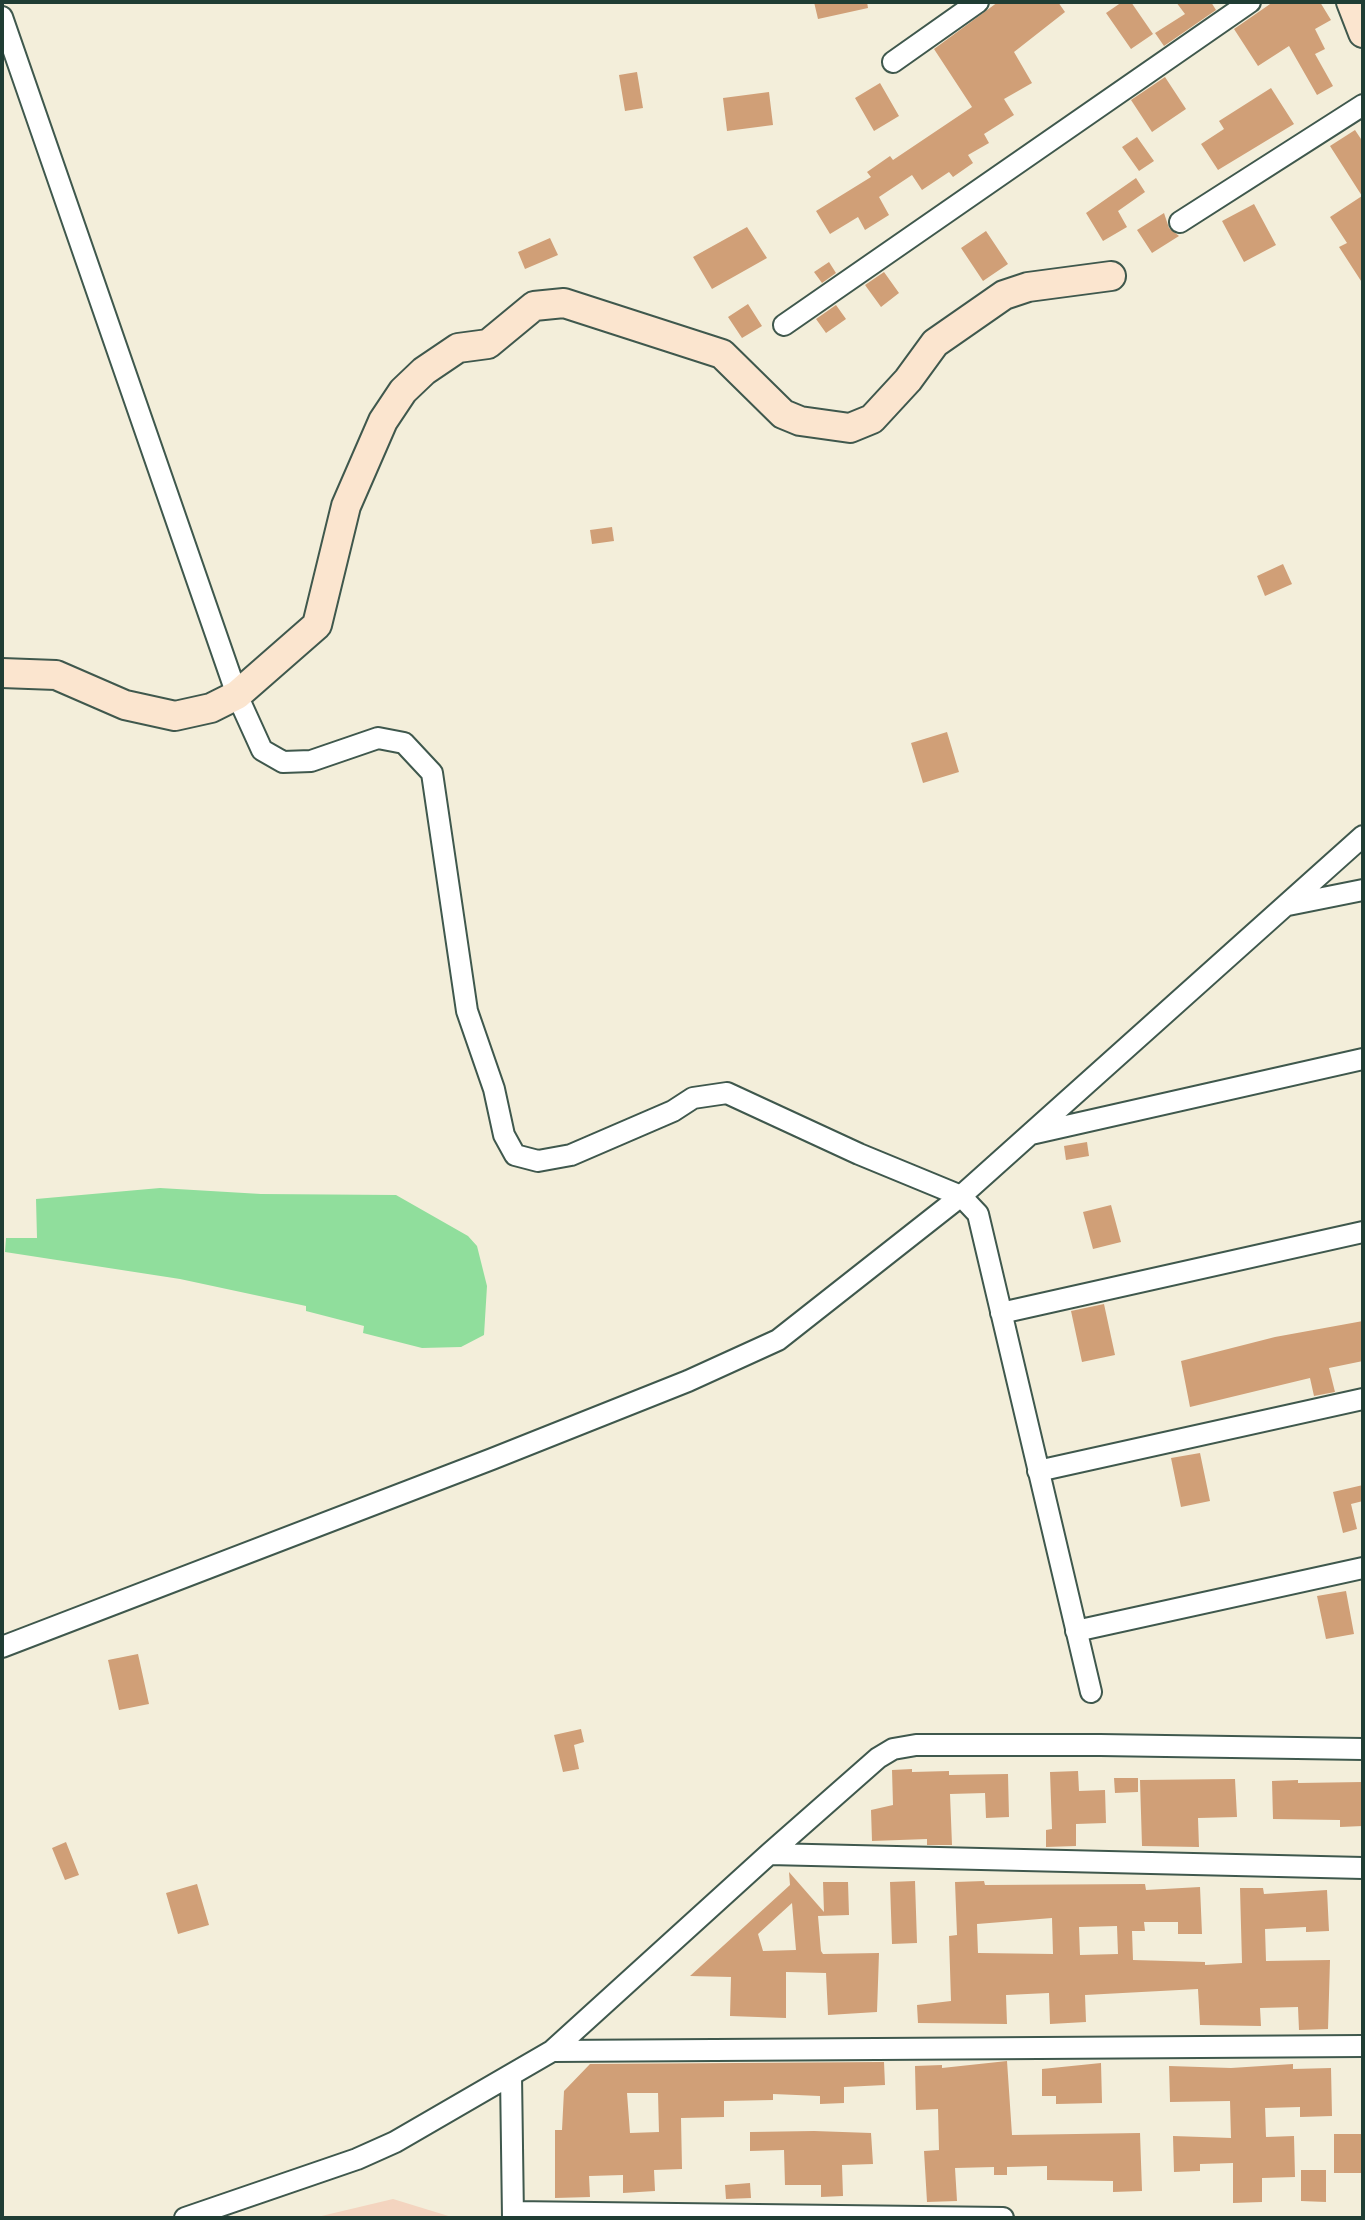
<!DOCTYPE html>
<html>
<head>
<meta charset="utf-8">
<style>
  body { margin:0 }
  #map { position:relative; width:1365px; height:2220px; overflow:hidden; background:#f3eeda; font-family:"Libre Bodoni",serif }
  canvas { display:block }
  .frame { position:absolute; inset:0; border:4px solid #1f3d34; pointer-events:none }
</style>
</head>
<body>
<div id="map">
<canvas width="1365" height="2220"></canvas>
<div class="frame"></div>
</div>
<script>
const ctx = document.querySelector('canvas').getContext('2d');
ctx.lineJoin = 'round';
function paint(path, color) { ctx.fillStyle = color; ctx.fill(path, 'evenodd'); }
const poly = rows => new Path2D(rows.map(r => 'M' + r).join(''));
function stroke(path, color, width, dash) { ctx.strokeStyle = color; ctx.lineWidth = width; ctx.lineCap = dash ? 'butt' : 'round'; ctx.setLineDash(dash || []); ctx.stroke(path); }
paint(poly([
  [393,2199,455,2218,313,2218]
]), '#f3d4bf');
paint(poly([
  [160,1188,261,1194,396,1195,468,1236,477,1246,487,1286,484,1335,461,1347,422,1348,363,1333,364,1326,306,1311,306,1306,180,1279,5,1252,6,1238,37,1238,36,1199]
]), '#90de9c');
paint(poly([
  [814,2,867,2,868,8,818,19],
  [998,2,1058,2,1065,12,1014,52,1032,83,1004,99,1014,115,984,134,989,143,968,155,973,163,953,177,949,172,922,190,912,175,879,197,889,215,865,230,858,217,830,234,816,211,871,177,867,172,890,156,893,160,972,107,934,49],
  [1122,2,1131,2,1153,34,1131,49,1106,13],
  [1176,2,1211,2,1216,10,1164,46,1155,33,1185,14],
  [1273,2,1320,2,1331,20,1315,29,1325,49,1315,54,1333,86,1317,95,1289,46,1258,66,1234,29],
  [637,72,643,108,625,111,619,75],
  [1165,77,1186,109,1152,132,1131,100],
  [880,83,899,116,874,131,855,98],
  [1271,88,1294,124,1218,170,1201,144,1224,129,1219,121],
  [769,92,773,125,727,131,723,98],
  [1355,130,1363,142,1363,284,1339,247,1347,243,1330,217,1362,196,1330,146],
  [1137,137,1154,161,1139,171,1122,147],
  [1136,178,1145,192,1118,211,1127,227,1103,241,1086,213],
  [1254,204,1276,245,1244,262,1222,221],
  [1164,213,1169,228,1179,236,1152,253,1137,230],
  [747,227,767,258,712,289,693,257],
  [986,231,1008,264,983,281,961,248],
  [550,238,558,255,525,269,518,252],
  [829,262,836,273,822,283,814,272],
  [884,272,899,293,881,307,865,285],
  [748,304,762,326,742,338,728,317],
  [836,305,846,319,826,333,816,319],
  [612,527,614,541,592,544,590,530],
  [1283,564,1292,584,1265,596,1257,576],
  [947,732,959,772,923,783,911,743],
  [1087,1142,1089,1156,1066,1160,1064,1146],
  [1111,1205,1121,1242,1093,1249,1083,1212],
  [1104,1304,1115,1355,1082,1362,1071,1311],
  [1363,1321,1363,1361,1329,1368,1335,1392,1314,1396,1310,1378,1190,1407,1181,1361,1275,1337],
  [1200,1453,1210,1501,1181,1507,1171,1458],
  [1363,1485,1363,1501,1351,1504,1357,1529,1343,1533,1333,1492],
  [1346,1591,1354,1634,1326,1639,1317,1596],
  [138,1654,149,1704,119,1710,108,1660],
  [581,1729,584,1742,574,1745,579,1769,563,1772,554,1735],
  [912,1769,912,1772,949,1771,949,1775,1008,1774,1009,1817,986,1818,985,1793,950,1794,952,1845,927,1845,927,1839,872,1841,871,1810,893,1805,892,1770],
  [1078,1771,1079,1791,1105,1790,1106,1823,1076,1824,1076,1846,1046,1847,1046,1830,1052,1829,1050,1772],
  [1114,1778,1138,1778,1138,1792,1115,1793],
  [1235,1779,1237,1817,1198,1818,1199,1847,1142,1846,1140,1780],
  [1298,1780,1298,1783,1363,1782,1363,1826,1340,1827,1340,1820,1273,1819,1272,1781],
  [66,1842,79,1875,65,1880,52,1848],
  [789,1872,824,1912,823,1882,848,1882,849,1915,818,1916,821,1951,823,1954,879,1953,877,2012,828,2015,826,1973,786,1972,786,2018,730,2016,731,1977,690,1976,790,1885],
  [792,1903,796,1950,763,1951,758,1934],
  [915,1881,917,1943,892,1944,890,1882],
  [984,1881,985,1885,1145,1884,1146,1890,1200,1887,1202,1934,1178,1934,1178,1922,1144,1922,1145,1931,1132,1931,1133,1960,1205,1962,1205,1965,1242,1963,1240,1888,1263,1888,1264,1894,1327,1890,1329,1931,1306,1932,1306,1927,1265,1929,1266,1961,1330,1960,1328,2029,1299,2030,1298,2007,1260,2008,1261,2026,1200,2025,1198,1989,1085,1995,1086,2022,1050,2024,1049,1993,1006,1995,1007,2024,918,2023,917,2005,951,2001,949,1936,957,1935,955,1882],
  [1052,1918,1053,1954,978,1953,977,1924],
  [1117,1926,1118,1954,1080,1955,1079,1927],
  [197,1884,209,1925,178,1934,166,1893],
  [1007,2061,1012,2135,1140,2133,1142,2191,1113,2192,1113,2181,1047,2180,1047,2166,1007,2167,1007,2175,994,2175,994,2167,955,2168,957,2201,927,2202,924,2151,939,2150,938,2109,916,2110,915,2066,942,2065,942,2068],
  [884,2062,885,2085,844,2087,844,2103,820,2104,820,2096,773,2094,773,2100,724,2101,724,2117,681,2118,682,2169,654,2170,655,2191,623,2193,623,2175,589,2176,590,2197,555,2198,555,2130,562,2130,564,2091,590,2064],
  [627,2093,658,2093,659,2132,630,2133],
  [1101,2063,1102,2103,1056,2104,1056,2096,1042,2096,1042,2069],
  [1293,2064,1293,2069,1331,2068,1332,2116,1300,2117,1300,2107,1265,2108,1266,2137,1294,2136,1295,2177,1262,2178,1262,2202,1233,2203,1233,2163,1200,2164,1200,2171,1174,2172,1173,2136,1231,2138,1230,2101,1170,2102,1169,2066,1231,2068],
  [814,2131,871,2133,873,2164,842,2165,843,2196,821,2197,821,2185,785,2185,784,2150,750,2151,750,2132],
  [1334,2134,1361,2134,1361,2173,1334,2173],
  [1301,2170,1326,2170,1326,2202,1301,2201],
  [750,2183,751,2198,726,2199,725,2185]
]), '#d09f77');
const street = poly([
  [2,17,237,695,262,750,283,762,311,761,378,738,404,743,432,773,467,1011,494,1089,504,1135,515,1155,538,1161,571,1155,673,1111,693,1098,727,1093,859,1154,961,1196,978,1214,1091,1692],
  [893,62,978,2],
  [1180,222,1363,105],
  [784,325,1250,2],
  [1288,905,1363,890],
  [1031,1134,1363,1059],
  [1001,1313,1363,1232],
  [1038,1471,1363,1399],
  [1076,1631,1363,1568],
  [2,1647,492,1459,688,1381,778,1340,961,1196,1363,836],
  [769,1854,1363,1868],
  [552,2051,1363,2046],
  [511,2075,513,2218],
  [513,2212,1003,2218],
  [185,2218,357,2159,395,2142,552,2051,769,1854,878,1758,893,1749,916,1745,1100,1745,1363,1749]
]);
const secondary = poly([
  [1351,2,1363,33],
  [2,673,56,675,125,705,175,716,211,708,237,695,317,625,346,506,383,421,403,391,424,371,458,348,488,344,534,306,564,303,722,354,783,414,800,421,850,428,872,419,908,380,935,343,1004,295,1028,287,1111,276]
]);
stroke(street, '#3f584d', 24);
stroke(secondary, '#3f584d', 32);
stroke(street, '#fff', 20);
stroke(secondary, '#fbe5cf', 28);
</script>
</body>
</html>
